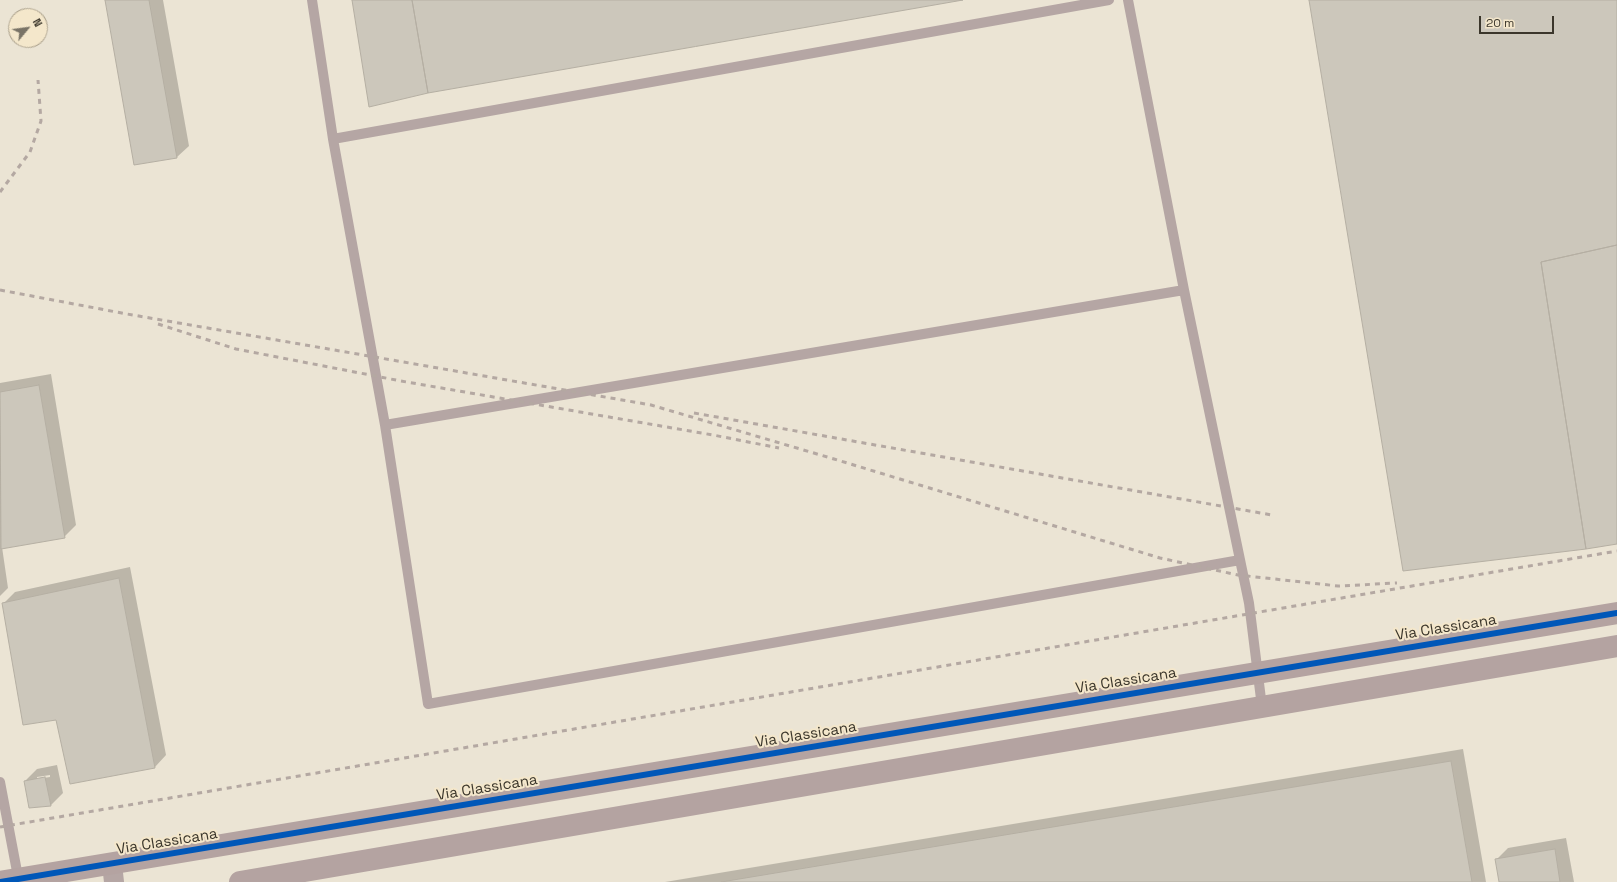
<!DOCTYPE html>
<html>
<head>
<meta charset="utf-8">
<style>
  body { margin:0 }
  #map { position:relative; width:1617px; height:882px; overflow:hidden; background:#ebe4d4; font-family:"Space Grotesk",sans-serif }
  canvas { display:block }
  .north { position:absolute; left:8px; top:8px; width:40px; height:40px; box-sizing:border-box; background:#f4e7cb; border:1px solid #aaa08b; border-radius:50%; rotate:61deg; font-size:11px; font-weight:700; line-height:16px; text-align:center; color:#3b362b }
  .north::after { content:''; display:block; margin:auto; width:14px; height:18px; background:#797366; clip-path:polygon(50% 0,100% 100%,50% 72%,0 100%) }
  .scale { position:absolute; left:1479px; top:16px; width:75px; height:18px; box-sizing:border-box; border:2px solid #3b362b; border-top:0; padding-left:5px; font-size:12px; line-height:14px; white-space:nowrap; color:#3b362b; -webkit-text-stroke:3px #f4e7cb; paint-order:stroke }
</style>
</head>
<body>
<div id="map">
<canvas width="1617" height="882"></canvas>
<div class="north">N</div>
<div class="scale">20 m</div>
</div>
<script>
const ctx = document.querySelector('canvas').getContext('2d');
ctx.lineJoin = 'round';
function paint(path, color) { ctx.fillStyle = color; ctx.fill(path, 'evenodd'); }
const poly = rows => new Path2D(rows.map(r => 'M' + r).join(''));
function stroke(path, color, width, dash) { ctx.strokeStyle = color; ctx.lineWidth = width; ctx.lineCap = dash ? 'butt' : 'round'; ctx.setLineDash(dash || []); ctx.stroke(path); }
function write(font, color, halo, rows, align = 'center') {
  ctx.font = font + ' "Space Grotesk",sans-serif'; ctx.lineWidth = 4; ctx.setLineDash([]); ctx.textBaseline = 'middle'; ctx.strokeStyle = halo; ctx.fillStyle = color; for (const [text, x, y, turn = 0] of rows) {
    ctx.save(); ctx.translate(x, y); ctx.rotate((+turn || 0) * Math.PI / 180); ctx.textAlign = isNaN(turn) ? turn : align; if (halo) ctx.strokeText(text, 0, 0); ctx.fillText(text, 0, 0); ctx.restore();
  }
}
paint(poly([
  [106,0,163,0,189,146,177,157,135,164],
  [51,374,76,525,64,537,2,547,8,588,0,596,0,383],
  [130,567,166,755,155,767,57,719,3,604,15,592],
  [1463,749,1486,882,665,882],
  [57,765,63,793,51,805,30,807,25,781,37,769],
  [50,775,50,777,37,779,37,777],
  [1566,838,1574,882,1500,882,1496,860,1508,848]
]), '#0003');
const building = poly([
  [105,0,149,0,177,158,134,165,105,0],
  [352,0,412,0,428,93,369,107,352,0],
  [412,0,963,0,428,93,412,0],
  [1309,0,1617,0,1617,245,1541,262,1586,549,1403,571,1309,0],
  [1617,245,1617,544,1586,549,1541,262,1617,245],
  [39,385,65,538,1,549,0,392,39,385],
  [119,578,155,768,70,784,56,720,23,725,2,603,119,578],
  [1451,761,1472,882,721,882,1451,761],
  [45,777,51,806,29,808,24,781,45,777],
  [1555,849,1560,882,1499,882,1495,859,1555,849]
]);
paint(building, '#ccc7bb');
stroke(building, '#b5afa3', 1);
stroke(poly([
  [312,0,333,139,385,425,428,704,1240,560],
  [1128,0,1184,290,1249,603,1262,707],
  [333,139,1109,0],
  [385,425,1184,290],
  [0,782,19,882]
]), '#b5a6a4', 10);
stroke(poly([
  [112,864,114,882]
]), '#b5a6a4', 20);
stroke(poly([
  [0,882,1617,613],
  [240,882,1617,646]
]), '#b4a3a1', 22);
stroke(poly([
  [0,192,30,152,41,121,38,80],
  [0,290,127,314,651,405,834,459,1160,558,1238,575,1338,586,1397,583],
  [158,324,236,349,401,381,713,435,779,448],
  [694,413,1272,515],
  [0,827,1617,551]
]), '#b4a8a2', 3, [5, 5]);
stroke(poly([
  [0,882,1617,613]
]), '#0057b8', 6);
write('15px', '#3b362b', '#f4e7cb', [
  ["Via Classicana",1446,628,-9],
  ["Via Classicana",1126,681,-9],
  ["Via Classicana",806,735,-9],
  ["Via Classicana",487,788,-9],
  ["Via Classicana",167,842,-9]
]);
</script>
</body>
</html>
